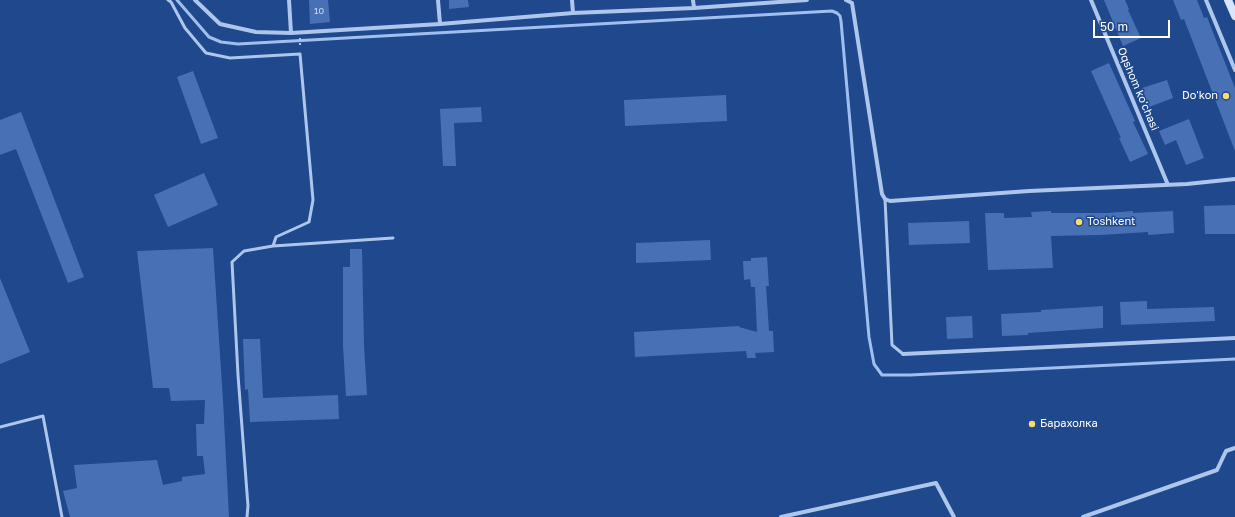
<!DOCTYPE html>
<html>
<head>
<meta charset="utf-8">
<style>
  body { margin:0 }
  #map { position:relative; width:1235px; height:517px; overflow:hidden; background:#1f488d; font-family:"Golos Text",sans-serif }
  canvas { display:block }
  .scale { position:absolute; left:1093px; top:20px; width:77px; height:18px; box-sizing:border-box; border:2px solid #fff; border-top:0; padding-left:5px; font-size:12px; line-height:14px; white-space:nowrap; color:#fff; -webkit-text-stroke:3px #1f488d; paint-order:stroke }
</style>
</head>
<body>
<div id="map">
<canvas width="1235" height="517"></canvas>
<div class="scale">50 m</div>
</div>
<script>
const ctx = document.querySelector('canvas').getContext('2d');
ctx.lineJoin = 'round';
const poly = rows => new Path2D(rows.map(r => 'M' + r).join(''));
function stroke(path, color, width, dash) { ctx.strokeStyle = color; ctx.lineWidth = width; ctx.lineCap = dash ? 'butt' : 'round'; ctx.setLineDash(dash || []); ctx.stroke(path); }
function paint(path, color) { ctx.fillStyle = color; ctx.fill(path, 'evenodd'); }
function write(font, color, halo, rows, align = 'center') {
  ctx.font = font + ' "Golos Text",sans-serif'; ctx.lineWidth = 3; ctx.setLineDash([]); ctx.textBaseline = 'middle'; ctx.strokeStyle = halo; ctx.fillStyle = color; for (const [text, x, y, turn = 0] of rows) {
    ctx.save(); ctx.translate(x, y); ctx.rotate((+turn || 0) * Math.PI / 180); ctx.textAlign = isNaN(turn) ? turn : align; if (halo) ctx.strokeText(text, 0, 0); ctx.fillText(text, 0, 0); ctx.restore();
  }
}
stroke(poly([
  [177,0,209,37,221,42,238,44,832,11,837,13,840,16,841,21,869,337,874,364,882,375,910,375,1235,359]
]), '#a1bfee', 3);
paint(poly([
  [309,0,328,0,330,22,310,24],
  [449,0,468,0,469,7,449,9],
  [1104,0,1125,0,1129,9,1128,10,1141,38,1123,46],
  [1173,0,1197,0,1204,18,1207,17,1235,88,1235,151,1184,19,1181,20],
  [1109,63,1135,121,1133,122,1148,154,1130,162,1119,138,1121,138,1091,71],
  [193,71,218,138,201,144,177,77],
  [1167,80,1173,98,1149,107,1142,88],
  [726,95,727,121,625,126,624,100],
  [481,107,482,122,454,123,456,166,443,166,440,109],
  [21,112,84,277,68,283,16,149,0,155,0,120],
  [1189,119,1204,158,1186,165,1176,140,1165,145,1159,131],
  [204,173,218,205,168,227,154,195],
  [1235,205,1235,234,1205,234,1204,206],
  [1051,211,1051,213,1107,213,1133,211,1133,213,1173,211,1174,233,1148,235,1148,232,1100,235,1051,236,1053,268,988,270,985,213,1004,213,1004,218,1032,217,1031,212],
  [969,221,970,243,909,245,908,223],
  [710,240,711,260,636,263,636,243],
  [213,248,223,400,229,517,70,517,63,491,77,488,74,465,157,460,163,485,182,481,182,477,205,474,203,456,197,456,196,424,204,424,205,400,171,401,169,388,153,388,137,251],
  [350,249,362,249,364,345,367,395,346,396,343,346,343,267,350,267],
  [767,257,769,286,766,286,769,331,773,331,774,352,755,353,756,358,747,358,746,351,635,357,634,332,739,326,739,327,757,332,755,287,751,287,750,279,744,280,743,261,751,261,751,258],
  [0,278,30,352,0,364],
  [1147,301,1147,309,1214,307,1215,321,1121,325,1120,302],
  [1103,306,1103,328,1028,333,1028,335,1002,336,1001,314,1041,312,1041,310],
  [972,316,973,338,947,339,946,317],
  [243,339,260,339,263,398,338,395,339,419,250,422,248,389,245,390]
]), '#4871b5');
stroke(poly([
  [300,38,300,48]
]), '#aec6ec', 2, [2, 3]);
stroke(poly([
  [168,0,171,2,185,28,206,53,230,58,300,54,313,200,309,222,276,237,273,246],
  [885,199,892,345,903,354],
  [0,427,43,416,62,517],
  [247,517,248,506,238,375,232,262,244,251,273,246,393,238]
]), '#aec6ec', 3);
stroke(poly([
  [195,0,220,24,256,32,291,33,440,24,573,13,694,8,807,0],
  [289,0,291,33],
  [438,0,440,24],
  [572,0,573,13],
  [693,0,694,8],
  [846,0,852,3,882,194,885,199,890,201,1029,191,1187,184,1235,179],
  [1091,0,1168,185],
  [1206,0,1235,70],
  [903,354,1235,338],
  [781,517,936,483,954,517],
  [1083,517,1217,470,1226,451,1235,448]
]), '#aec6ec', 4);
stroke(poly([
  [1228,0,1235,16]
]), '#dae5f9', 8);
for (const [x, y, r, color] of [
  [1226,96,4,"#fadb6e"],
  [1079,222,4,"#fadb6e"],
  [1032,424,4,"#fadb6e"]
]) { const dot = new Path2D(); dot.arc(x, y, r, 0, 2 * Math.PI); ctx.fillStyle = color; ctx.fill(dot); stroke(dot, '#1f488d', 1.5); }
write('9px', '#d1dcec', null, [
  ["10",319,11]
]);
write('11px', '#fff', '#1f488d', [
  ["Oqshom ko'chasi",1138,89,67]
]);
write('11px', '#fff', '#1f488d', [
  ["Do'kon",1218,96,"right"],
  ["Toshkent",1087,222],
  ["Барахолка",1040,424]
], 'left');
</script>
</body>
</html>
